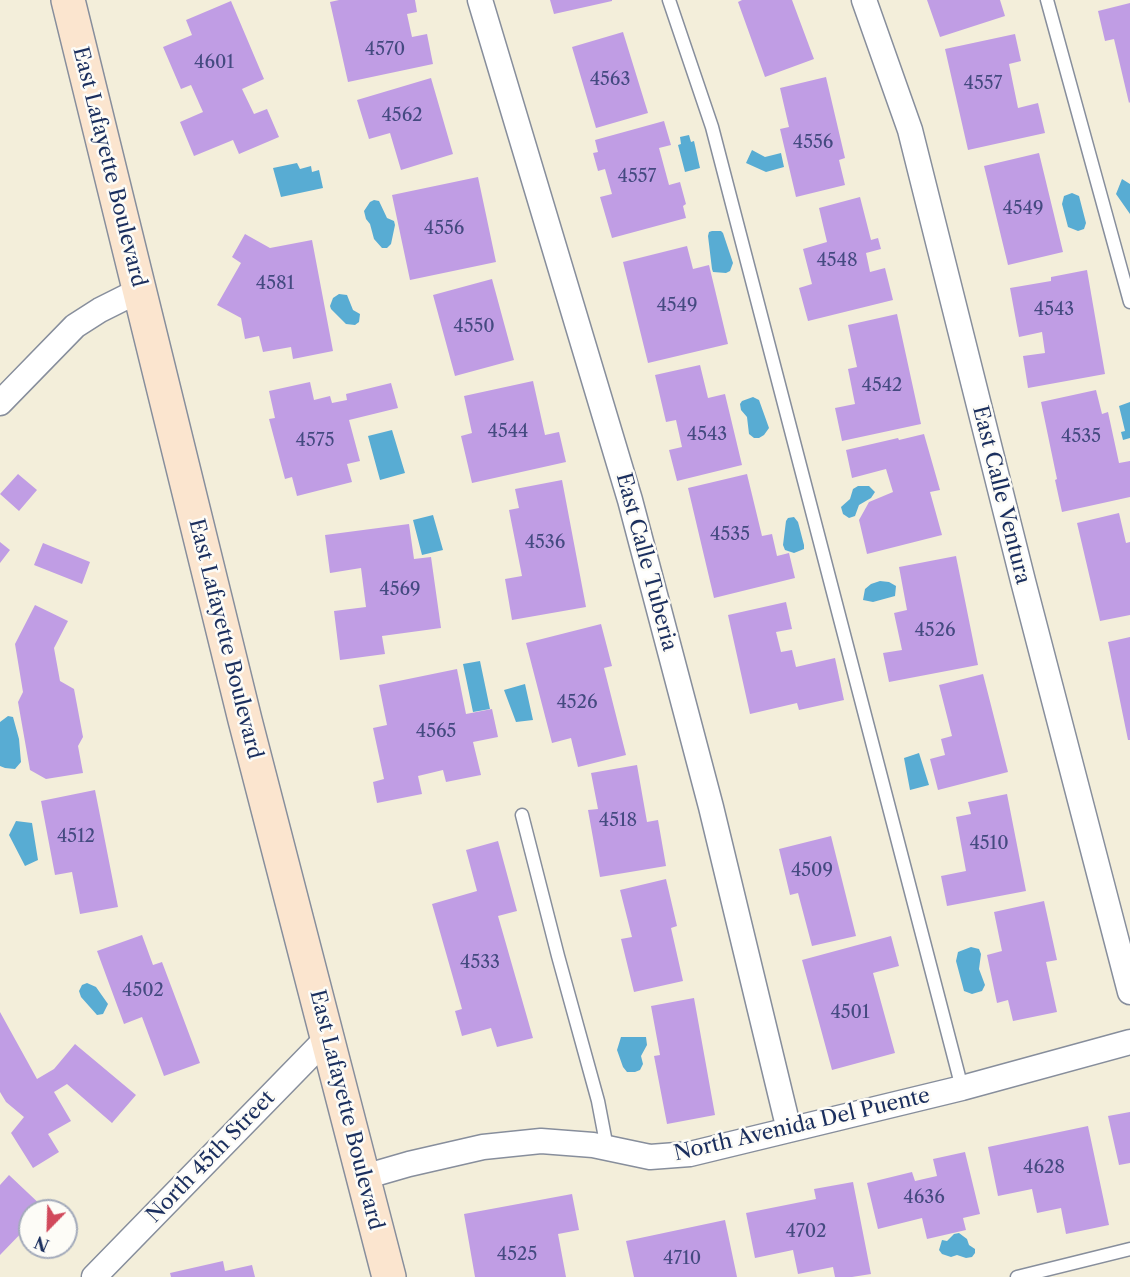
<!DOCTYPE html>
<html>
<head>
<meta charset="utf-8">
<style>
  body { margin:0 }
  #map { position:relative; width:1130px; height:1277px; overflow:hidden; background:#f3eeda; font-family:"Libre Caslon Text",serif }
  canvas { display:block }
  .north { position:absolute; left:18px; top:1199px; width:60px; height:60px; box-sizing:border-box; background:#fdfcf7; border:2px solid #a3aaba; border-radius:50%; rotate:203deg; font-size:16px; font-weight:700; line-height:24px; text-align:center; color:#1b2f5e }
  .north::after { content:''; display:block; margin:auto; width:21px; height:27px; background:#d1495b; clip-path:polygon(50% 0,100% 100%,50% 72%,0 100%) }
</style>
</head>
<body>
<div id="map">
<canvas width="1130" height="1277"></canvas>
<div class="north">N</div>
</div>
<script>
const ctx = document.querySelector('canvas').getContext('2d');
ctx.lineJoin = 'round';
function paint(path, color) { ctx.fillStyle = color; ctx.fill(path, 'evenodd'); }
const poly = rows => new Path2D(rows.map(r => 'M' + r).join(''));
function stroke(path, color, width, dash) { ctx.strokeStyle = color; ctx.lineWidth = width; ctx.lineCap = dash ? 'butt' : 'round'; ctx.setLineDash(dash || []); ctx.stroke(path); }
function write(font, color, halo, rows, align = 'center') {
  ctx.font = font + ' "Libre Caslon Text",serif'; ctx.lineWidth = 5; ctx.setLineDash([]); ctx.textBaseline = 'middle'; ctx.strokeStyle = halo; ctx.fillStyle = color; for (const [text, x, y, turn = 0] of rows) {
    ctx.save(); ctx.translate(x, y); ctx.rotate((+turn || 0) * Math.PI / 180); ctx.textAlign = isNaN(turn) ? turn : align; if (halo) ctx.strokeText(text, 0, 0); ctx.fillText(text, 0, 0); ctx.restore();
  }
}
paint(poly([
  [689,135,691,142,694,141,700,168,685,172,678,145,681,144,680,137],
  [752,150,765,157,781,153,784,167,766,172,746,163],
  [297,163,300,169,311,166,312,172,319,170,323,188,281,197,273,168],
  [1122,179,1130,184,1130,214,1116,194],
  [1072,193,1079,196,1086,223,1084,229,1078,231,1068,227,1062,204,1064,196],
  [374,200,379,201,387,218,394,221,395,225,391,244,387,248,382,248,374,239,370,224,366,219,364,211,370,202],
  [712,231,721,231,723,233,733,263,730,271,726,273,713,272,712,269,708,236,709,232],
  [339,294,347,295,353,310,360,314,359,322,355,325,346,324,331,309,330,306,333,298],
  [753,397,759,400,769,428,764,435,759,438,754,438,749,434,747,417,741,410,740,404,742,401],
  [1130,402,1130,438,1123,440,1121,432,1125,431,1119,406],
  [392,430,405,473,380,480,368,436],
  [858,486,869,486,875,492,871,498,859,505,855,516,849,518,843,514,841,507,850,499,853,489],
  [433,515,443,550,422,555,413,520],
  [794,517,798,522,804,545,804,549,794,553,785,550,783,545,786,521,788,518],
  [880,581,889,582,896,586,895,596,873,602,863,600,865,589,871,584],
  [480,661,490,709,473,712,463,664],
  [525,684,533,720,516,722,504,690],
  [8,716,13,717,19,739,21,762,15,769,5,768,0,766,0,722],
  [919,753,929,785,910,790,904,758],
  [16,821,32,823,38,860,25,866,9,835],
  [971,947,979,949,981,954,979,969,985,985,982,991,972,994,964,991,956,961,958,952],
  [87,983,96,987,108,1004,103,1014,97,1015,81,997,79,991,82,985],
  [621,1037,646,1037,647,1045,641,1056,643,1064,640,1070,635,1072,627,1072,623,1067,617,1050],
  [959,1233,967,1239,969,1245,975,1249,975,1253,972,1257,966,1258,957,1255,951,1257,942,1254,939,1250,942,1240,947,1241,954,1234]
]), '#58acd3');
paint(poly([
  [339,0,415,0,417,12,407,14,412,37,427,34,433,64,348,82,330,2],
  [550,0,612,0,612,1,554,14],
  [742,0,792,0,814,59,765,77,738,2],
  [927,0,1000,0,1005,16,940,37],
  [231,1,264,79,242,89,254,114,267,109,279,137,239,154,233,140,194,156,180,122,203,112,191,85,181,89,163,47,192,35,186,20],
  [1130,3,1130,102,1129,103,1114,39,1105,41,1098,11],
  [623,32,648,113,596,128,572,47],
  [1015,34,1021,61,1009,64,1018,108,1038,103,1045,133,968,150,945,49],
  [826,77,845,158,839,160,845,185,796,197,780,129,789,127,780,88],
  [431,78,453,154,401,170,390,133,369,139,357,100],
  [664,121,671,145,659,148,669,185,680,182,686,204,683,206,686,218,612,238,600,197,612,194,605,169,598,171,593,153,598,152,595,140],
  [1039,153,1063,252,1008,265,984,166],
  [478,177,496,262,410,280,392,195],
  [860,197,871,240,878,238,881,249,866,253,870,272,885,268,893,300,808,321,799,288,812,284,803,249,827,242,819,208],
  [245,234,270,248,312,240,333,351,293,359,291,347,263,352,259,336,245,339,241,318,217,305,241,263,232,257],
  [687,246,693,269,709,265,728,344,648,363,623,262],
  [1087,270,1105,374,1028,388,1023,356,1045,353,1042,332,1019,337,1010,288,1051,281,1051,277],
  [492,279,514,360,455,376,433,295],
  [897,314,921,424,842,441,835,408,855,404,848,369,857,367,848,325],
  [700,365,708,398,725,394,742,465,677,481,669,450,682,447,676,420,666,422,655,375],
  [533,381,545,435,559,432,566,462,472,483,461,436,472,433,464,396],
  [310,382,314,400,330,396,332,403,347,400,346,394,391,383,398,408,349,420,360,461,347,464,352,482,297,496,292,477,285,479,269,419,275,418,269,391],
  [1096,390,1102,414,1108,412,1119,463,1130,461,1130,497,1062,512,1055,480,1057,479,1041,402],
  [924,434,940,490,930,492,942,535,867,554,859,520,869,502,893,492,886,469,852,478,846,450,898,438,899,440],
  [18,474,37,490,19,511,0,494],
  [747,474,762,536,772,534,777,556,789,553,795,578,714,598,688,488],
  [562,480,586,607,512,620,505,579,522,576,509,510,519,508,515,489],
  [1119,513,1126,543,1130,542,1130,615,1100,621,1077,523],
  [409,524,414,559,431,557,441,628,382,636,385,654,340,660,334,611,366,607,361,568,330,573,325,535],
  [0,542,10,550,0,563],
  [43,543,90,562,82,584,34,565],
  [956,556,978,665,889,682,883,653,902,650,894,613,907,610,899,567],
  [786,602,792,629,776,632,781,652,792,650,796,667,835,658,844,700,799,710,797,703,750,714,728,615],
  [35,605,68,621,54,648,60,681,74,689,83,737,78,746,83,773,46,779,30,770,18,702,23,692,15,644],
  [601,624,612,666,604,668,626,755,578,767,571,738,552,743,526,643],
  [1130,637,1130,740,1128,740,1108,642],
  [457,669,466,714,492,709,498,737,473,742,481,775,446,782,443,770,418,776,422,794,377,803,373,782,384,779,373,728,387,725,379,685],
  [983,674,1008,772,938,790,930,759,945,755,941,739,952,736,939,685],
  [637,765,647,822,658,820,666,866,600,877,588,810,598,809,591,773],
  [95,790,118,907,80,914,72,872,55,875,41,801],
  [1007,794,1026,891,947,906,941,876,966,871,956,817,971,814,968,802],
  [831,836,856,936,812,946,798,893,790,895,779,849],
  [498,841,517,911,498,916,533,1038,497,1047,491,1028,462,1036,455,1011,462,1009,432,904,477,891,466,850],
  [666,879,677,926,671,928,683,981,634,992,621,939,632,937,620,890],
  [1044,901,1057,960,1046,962,1057,1012,1013,1021,1008,1000,997,1003,987,955,1002,951,994,912],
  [142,935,153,965,162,962,200,1063,164,1076,142,1017,124,1024,97,951],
  [891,936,899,966,873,973,895,1053,832,1070,802,960],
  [694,998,715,1115,667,1124,654,1056,660,1055,651,1006],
  [0,1012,37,1079,54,1069,75,1044,136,1095,112,1123,67,1084,54,1092,71,1121,48,1134,59,1152,33,1168,11,1133,24,1117,6,1102,0,1092],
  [1130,1112,1130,1163,1119,1165,1108,1116],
  [1088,1126,1109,1225,1066,1234,1061,1208,1037,1213,1032,1189,998,1196,988,1147],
  [965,1152,980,1214,963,1218,966,1230,927,1239,922,1218,878,1229,867,1183,912,1172,915,1181,937,1176,933,1159],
  [9,1175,45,1209,43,1211,30,1211,30,1224,0,1255,0,1185],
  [853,1182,871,1274,852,1277,835,1277,833,1267,798,1274,793,1250,755,1258,746,1213,816,1199,814,1189],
  [572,1194,579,1230,558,1234,566,1277,475,1277,464,1214],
  [725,1220,737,1277,634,1277,626,1241],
  [223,1261,225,1271,252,1265,255,1277,171,1277,170,1273]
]), '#c09de4');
const lane = poly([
  [669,0,712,127,962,1088],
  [1047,0,1130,302],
  [522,815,558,956,598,1101,607,1148],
  [1017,1277,1130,1249]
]);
const street = poly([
  [480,0,630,500,711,807,789,1130],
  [864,0,910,130,1023,581,1130,992],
  [0,403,75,326,100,310,140,290],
  [364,1177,409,1164,483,1147,541,1141,593,1145,650,1157,690,1154,962,1088,1130,1042],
  [94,1277,328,1037]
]);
const secondary = poly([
  [68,0,245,720,389,1277]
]);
stroke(lane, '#878e9c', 15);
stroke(street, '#878e9c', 27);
stroke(secondary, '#878e9c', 36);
stroke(lane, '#fff', 12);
stroke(street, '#fff', 24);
stroke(secondary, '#fbe5cf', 33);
write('18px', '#444a80', null, [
  ["4570",385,50],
  ["4601",214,63],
  ["4563",610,80],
  ["4557",983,84],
  ["4562",402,116],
  ["4556",813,143],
  ["4557",637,177],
  ["4549",1023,209],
  ["4556",444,229],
  ["4548",837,261],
  ["4581",275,284],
  ["4549",677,306],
  ["4543",1054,310],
  ["4550",474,327],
  ["4542",882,386],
  ["4544",508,432],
  ["4543",707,435],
  ["4535",1081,437],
  ["4575",315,441],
  ["4535",730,535],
  ["4536",545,543],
  ["4569",400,590],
  ["4526",935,631],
  ["4526",577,703],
  ["4565",436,732],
  ["4518",618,821],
  ["4512",76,837],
  ["4510",989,844],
  ["4509",812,871],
  ["4533",480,963],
  ["4502",143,991],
  ["4501",850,1013],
  ["4628",1044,1168],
  ["4636",924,1198],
  ["4702",806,1232],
  ["4525",517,1255],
  ["4710",682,1259]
]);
write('21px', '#1b2f5e', '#fdfcf7', [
  ["East Lafayette Boulevard",109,167,76],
  ["East Calle Ventura",1001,495,76],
  ["East Calle Tuberia",646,562,75],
  ["East Lafayette Boulevard",225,639,76],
  ["East Lafayette Boulevard",346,1110,76],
  ["North Avenida Del Puente",802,1125,-13],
  ["North 45th Street",211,1157,-46]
]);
</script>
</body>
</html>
